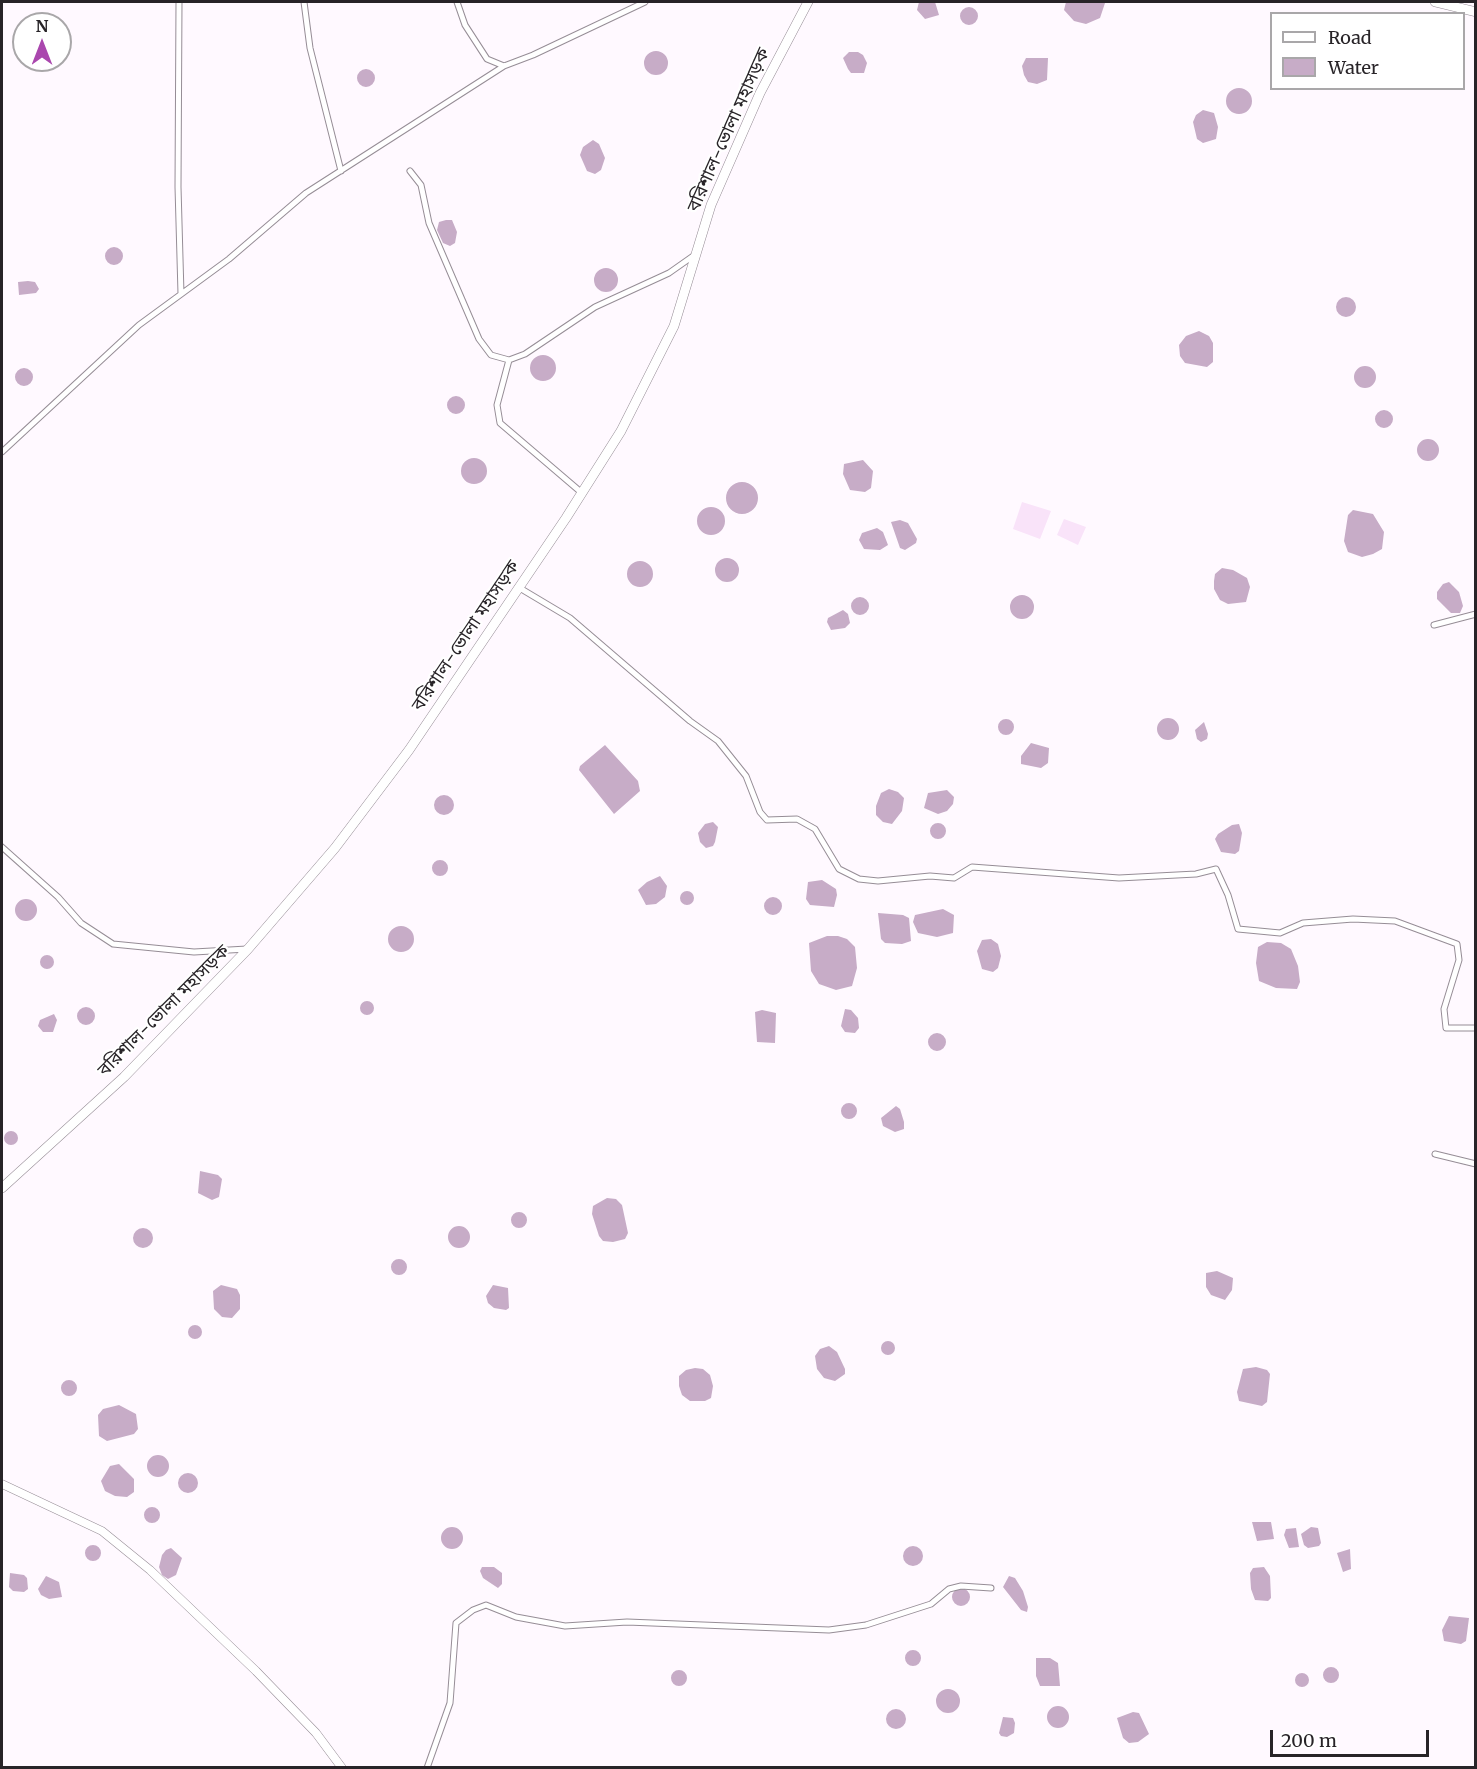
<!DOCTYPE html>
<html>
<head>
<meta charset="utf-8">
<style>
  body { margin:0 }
  #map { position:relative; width:1477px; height:1769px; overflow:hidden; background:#fff9ff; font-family:Merriweather,serif }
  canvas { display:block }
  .frame { position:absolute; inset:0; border:3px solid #282428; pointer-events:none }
  .legend { position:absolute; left:1270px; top:12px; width:195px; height:78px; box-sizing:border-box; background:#fff; border:2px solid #a9a7a9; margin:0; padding:8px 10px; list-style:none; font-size:18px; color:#282428 }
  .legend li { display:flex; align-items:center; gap:12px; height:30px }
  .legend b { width:30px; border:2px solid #a9a7a9 }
  .north { position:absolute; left:12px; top:12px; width:60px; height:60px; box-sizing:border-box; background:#fff; border:2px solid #a9a7a9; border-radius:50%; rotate:0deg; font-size:16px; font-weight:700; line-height:24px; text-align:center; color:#282428 }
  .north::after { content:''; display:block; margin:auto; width:21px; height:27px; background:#aa47ae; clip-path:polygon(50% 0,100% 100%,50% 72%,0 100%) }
  .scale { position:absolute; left:1270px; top:1730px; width:159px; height:27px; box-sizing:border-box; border:3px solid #282428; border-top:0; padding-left:8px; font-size:18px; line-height:21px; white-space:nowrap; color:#282428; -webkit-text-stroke:4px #fff; paint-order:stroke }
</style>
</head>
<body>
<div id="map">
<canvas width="1477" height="1769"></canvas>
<div class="frame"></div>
<ul class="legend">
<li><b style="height:8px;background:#fff"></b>Road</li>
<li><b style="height:16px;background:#c7acc7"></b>Water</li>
</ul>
<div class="north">N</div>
<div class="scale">200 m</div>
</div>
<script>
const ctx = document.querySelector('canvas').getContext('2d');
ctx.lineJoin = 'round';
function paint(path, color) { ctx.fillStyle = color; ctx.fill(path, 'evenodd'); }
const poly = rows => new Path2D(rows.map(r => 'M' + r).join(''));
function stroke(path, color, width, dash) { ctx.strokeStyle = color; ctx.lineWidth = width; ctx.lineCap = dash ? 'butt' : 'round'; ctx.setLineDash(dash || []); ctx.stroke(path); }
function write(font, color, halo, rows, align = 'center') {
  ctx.font = font + ' Merriweather,"Noto Sans Bengali",serif'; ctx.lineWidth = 4.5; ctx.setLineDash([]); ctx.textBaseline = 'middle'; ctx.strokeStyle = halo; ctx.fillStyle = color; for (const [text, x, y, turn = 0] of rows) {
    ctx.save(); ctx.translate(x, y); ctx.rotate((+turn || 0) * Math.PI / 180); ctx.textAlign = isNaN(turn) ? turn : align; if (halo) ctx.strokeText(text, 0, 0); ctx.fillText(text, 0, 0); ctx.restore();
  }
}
paint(poly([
  [1022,502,1051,511,1040,539,1013,529],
  [1064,519,1086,527,1078,545,1057,535]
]), '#f9e3f9');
paint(poly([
  [919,2,935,2,939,15,925,19,917,10],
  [1066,2,1105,2,1105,3,1100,18,1086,24,1074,21,1064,10],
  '960 16a9 9 0 1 1 18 0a9 9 0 1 1-18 0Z',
  '644 63a12 12 0 1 1 24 0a12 12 0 1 1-24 0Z',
  [849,52,858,52,863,55,867,63,864,73,851,73,848,69,843,58],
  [1026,58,1048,58,1047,80,1037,84,1028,82,1024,75,1022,66],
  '357 78a9 9 0 1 1 18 0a9 9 0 1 1-18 0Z',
  '1226 101a13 13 0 1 1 26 0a13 13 0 1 1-26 0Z',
  [1203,110,1214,113,1218,127,1216,139,1203,143,1197,139,1193,122,1196,115],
  [593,140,599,144,605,158,601,170,595,174,587,171,580,155,583,147],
  [446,220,452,220,457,232,455,243,450,246,443,243,437,230,439,222],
  '105 256a9 9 0 1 1 18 0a9 9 0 1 1-18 0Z',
  '594 280a12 12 0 1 1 24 0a12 12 0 1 1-24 0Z',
  [28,281,35,282,39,289,36,293,19,295,18,282],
  '1336 307a10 10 0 1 1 20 0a10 10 0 1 1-20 0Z',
  [1199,331,1209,336,1213,343,1213,362,1207,367,1185,363,1180,356,1179,345,1186,336],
  '530 368a13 13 0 1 1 26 0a13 13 0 1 1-26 0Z',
  '1354 377a11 11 0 1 1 22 0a11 11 0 1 1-22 0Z',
  '15 377a9 9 0 1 1 18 0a9 9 0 1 1-18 0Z',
  '447 405a9 9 0 1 1 18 0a9 9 0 1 1-18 0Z',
  '1375 419a9 9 0 1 1 18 0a9 9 0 1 1-18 0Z',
  '1417 450a11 11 0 1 1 22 0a11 11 0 1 1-22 0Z',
  '461 471a13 13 0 1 1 26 0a13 13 0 1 1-26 0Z',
  [863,460,873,471,871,488,865,492,850,490,843,474,844,464],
  '726 498a16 16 0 1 1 32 0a16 16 0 1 1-32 0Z',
  '697 521a14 14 0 1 1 28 0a14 14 0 1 1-28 0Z',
  [1353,510,1373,514,1384,532,1382,549,1373,554,1362,557,1348,552,1344,541,1348,515],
  [900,520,908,523,917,539,916,543,905,550,900,548,891,522],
  [877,528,883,532,888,545,880,550,864,549,859,540,862,533],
  '715 570a12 12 0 1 1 24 0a12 12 0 1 1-24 0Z',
  '627 574a13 13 0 1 1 26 0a13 13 0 1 1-26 0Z',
  [1222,568,1233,570,1247,578,1250,587,1246,602,1228,604,1220,600,1214,589,1214,581,1215,574],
  [1449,582,1459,592,1463,606,1460,613,1451,613,1437,599,1437,592,1443,584],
  '1010 607a12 12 0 1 1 24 0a12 12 0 1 1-24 0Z',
  '851 606a9 9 0 1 1 18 0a9 9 0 1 1-18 0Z',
  [843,610,848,614,850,623,845,628,831,630,827,622,828,618],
  '1157 729a11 11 0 1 1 22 0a11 11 0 1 1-22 0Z',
  '998 727a8 8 0 1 1 16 0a8 8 0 1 1-16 0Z',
  [1204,722,1208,734,1207,739,1201,742,1197,739,1195,730],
  [1031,743,1049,748,1048,763,1041,768,1021,764,1021,756],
  [605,745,638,781,640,791,614,814,579,770,580,766],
  [889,789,898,792,904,798,902,811,892,824,883,822,876,815,876,806,881,793],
  [947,790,954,797,953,804,947,811,938,814,924,808,928,793],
  '434 805a10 10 0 1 1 20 0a10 10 0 1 1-20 0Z',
  [713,822,718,827,715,842,713,846,706,848,700,842,698,833,705,824],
  '930 831a8 8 0 1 1 16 0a8 8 0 1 1-16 0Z',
  [1239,824,1242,833,1239,851,1235,854,1221,852,1215,839,1218,834,1232,825],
  '432 868a8 8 0 1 1 16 0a8 8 0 1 1-16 0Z',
  [660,876,667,886,665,897,656,904,646,905,638,890,647,882],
  [822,880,836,889,837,895,834,907,810,905,806,899,808,882],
  '680 898a7 7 0 1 1 14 0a7 7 0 1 1-14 0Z',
  '764 906a9 9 0 1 1 18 0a9 9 0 1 1-18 0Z',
  '15 910a11 11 0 1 1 22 0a11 11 0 1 1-22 0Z',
  [943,909,954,915,953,933,937,937,918,933,913,922,915,915],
  [878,913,903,915,909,918,911,941,902,944,885,943,881,939],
  '388 939a13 13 0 1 1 26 0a13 13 0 1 1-26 0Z',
  [827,936,838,936,847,939,855,947,857,968,852,986,836,990,819,984,811,971,809,943],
  [991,939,998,944,1001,956,998,968,993,972,982,969,977,951,982,940],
  [1267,942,1281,943,1291,949,1298,966,1300,982,1297,989,1276,988,1259,981,1256,963,1258,947],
  '40 962a7 7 0 1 1 14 0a7 7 0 1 1-14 0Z',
  '360 1008a7 7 0 1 1 14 0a7 7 0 1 1-14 0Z',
  '77 1016a9 9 0 1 1 18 0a9 9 0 1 1-18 0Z',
  [845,1009,851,1010,858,1018,859,1028,855,1033,845,1032,841,1026],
  [762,1010,776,1013,775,1043,757,1042,755,1012],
  [54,1014,57,1020,53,1032,43,1032,38,1026,40,1020],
  '928 1042a9 9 0 1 1 18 0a9 9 0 1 1-18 0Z',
  '841 1111a8 8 0 1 1 16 0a8 8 0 1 1-16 0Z',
  [896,1106,900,1109,904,1122,904,1129,895,1132,883,1126,881,1118],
  '4 1138a7 7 0 1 1 14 0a7 7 0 1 1-14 0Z',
  [200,1171,218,1175,222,1179,219,1197,212,1200,198,1193],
  [607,1198,616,1199,622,1205,628,1233,625,1239,613,1242,603,1241,599,1236,592,1214,593,1206],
  '511 1220a8 8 0 1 1 16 0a8 8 0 1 1-16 0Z',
  '448 1237a11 11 0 1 1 22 0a11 11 0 1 1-22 0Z',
  '133 1238a10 10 0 1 1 20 0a10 10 0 1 1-20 0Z',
  '391 1267a8 8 0 1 1 16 0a8 8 0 1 1-16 0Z',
  [1217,1271,1233,1278,1232,1290,1225,1300,1211,1295,1206,1287,1206,1273],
  [221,1285,237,1289,240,1295,240,1309,232,1318,222,1317,214,1309,213,1291],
  [493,1285,508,1288,509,1308,506,1310,494,1308,488,1303,486,1296],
  '188 1332a7 7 0 1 1 14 0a7 7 0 1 1-14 0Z',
  '881 1348a7 7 0 1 1 14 0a7 7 0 1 1-14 0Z',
  [829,1346,837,1352,845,1369,845,1374,835,1381,824,1378,817,1369,815,1356,820,1349],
  [1256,1367,1267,1370,1270,1374,1267,1402,1262,1406,1239,1401,1237,1392,1243,1369],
  [695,1368,703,1369,710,1375,713,1386,711,1398,705,1401,690,1401,682,1395,679,1386,679,1376,686,1370],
  '61 1388a8 8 0 1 1 16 0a8 8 0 1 1-16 0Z',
  [119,1405,136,1414,138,1429,134,1434,107,1441,99,1436,98,1415,103,1409],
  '147 1466a11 11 0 1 1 22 0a11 11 0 1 1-22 0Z',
  [119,1464,134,1479,134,1492,127,1497,115,1496,105,1491,101,1481,110,1466],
  '178 1483a10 10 0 1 1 20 0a10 10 0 1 1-20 0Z',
  '144 1515a8 8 0 1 1 16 0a8 8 0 1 1-16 0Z',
  [1252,1522,1271,1522,1274,1539,1257,1541],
  [1311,1527,1318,1528,1321,1543,1319,1546,1308,1548,1304,1545,1301,1534],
  '441 1538a11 11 0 1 1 22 0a11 11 0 1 1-22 0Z',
  [1296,1528,1299,1547,1289,1548,1284,1535,1286,1529],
  '85 1553a8 8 0 1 1 16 0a8 8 0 1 1-16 0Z',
  '903 1556a10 10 0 1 1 20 0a10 10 0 1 1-20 0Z',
  [171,1548,182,1558,176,1575,168,1579,162,1575,159,1567,162,1555,166,1550],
  [1350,1549,1351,1569,1343,1572,1337,1553],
  [482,1567,494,1567,502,1573,502,1584,498,1588,483,1578,480,1571],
  [1264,1567,1270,1576,1271,1598,1268,1601,1255,1600,1251,1589,1250,1573,1253,1568],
  [10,1573,24,1575,27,1578,28,1589,24,1592,13,1591,9,1587],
  [46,1576,59,1582,62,1597,49,1599,41,1595,38,1589],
  [1009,1576,1015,1578,1023,1591,1028,1607,1027,1612,1021,1610,1003,1587],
  '952 1597a9 9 0 1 1 18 0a9 9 0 1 1-18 0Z',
  [1449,1616,1469,1618,1466,1641,1461,1644,1444,1641,1442,1630],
  '905 1658a8 8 0 1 1 16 0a8 8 0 1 1-16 0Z',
  [1036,1658,1050,1658,1058,1663,1060,1686,1040,1686,1036,1676],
  '1323 1675a8 8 0 1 1 16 0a8 8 0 1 1-16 0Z',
  '671 1678a8 8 0 1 1 16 0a8 8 0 1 1-16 0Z',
  '1295 1680a7 7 0 1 1 14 0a7 7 0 1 1-14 0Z',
  '936 1701a12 12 0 1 1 24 0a12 12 0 1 1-24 0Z',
  '1047 1717a11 11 0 1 1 22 0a11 11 0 1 1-22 0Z',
  '886 1719a10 10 0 1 1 20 0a10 10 0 1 1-20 0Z',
  [1133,1712,1139,1713,1149,1734,1138,1742,1129,1743,1123,1738,1117,1718],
  [1003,1717,1013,1718,1015,1723,1014,1733,1007,1737,1001,1736,999,1733]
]), '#c7acc7');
const minor = poly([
  [179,2,178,187,181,294],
  [304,2,310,48,341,171],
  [457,2,465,25,487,59,504,66,533,55,645,2],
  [410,171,421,185,429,223,479,339,491,355,509,360,525,354,595,307,669,273,696,254],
  [509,360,497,405,500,423,582,493],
  [2,452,139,325,229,259,306,193,504,66],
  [518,587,570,618,690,721,718,741,746,776,760,812,767,820,797,819,815,829,839,869,859,879,878,881,930,876,954,878,972,867,1119,878,1196,874,1216,869,1228,895,1238,929,1280,933,1303,923,1353,919,1395,921,1457,944,1459,960,1444,1009,1446,1028,1476,1028],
  [1434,625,1476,614],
  [2,847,58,897,81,923,113,944,194,952,247,949],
  [1435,1154,1476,1164],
  [427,1768,450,1703,456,1623,473,1610,486,1605,516,1617,565,1626,627,1622,829,1630,866,1625,931,1604,949,1589,961,1586,991,1588]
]);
const secondary = poly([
  [2,1484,102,1531,150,1570,256,1671,316,1733,342,1768]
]);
const trunk = poly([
  [1435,2,1476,12],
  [2,1188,124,1077,248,949,335,848,409,750,566,518,621,431,674,326,711,205,760,93,808,2]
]);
stroke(minor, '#968d96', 7);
stroke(secondary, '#968d96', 9);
stroke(trunk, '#968d96', 10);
stroke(minor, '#fff', 5);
stroke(secondary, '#fff', 8);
stroke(trunk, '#fff', 9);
write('18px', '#282428', '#fff', [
  ["বরিশাল-ভোলা মহাসড়ক",729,130,-66],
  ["বরিশাল-ভোলা মহাসড়ক",466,636,-56],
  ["বরিশাল-ভোলা মহাসড়ক",164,1011,-45]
]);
</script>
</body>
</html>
